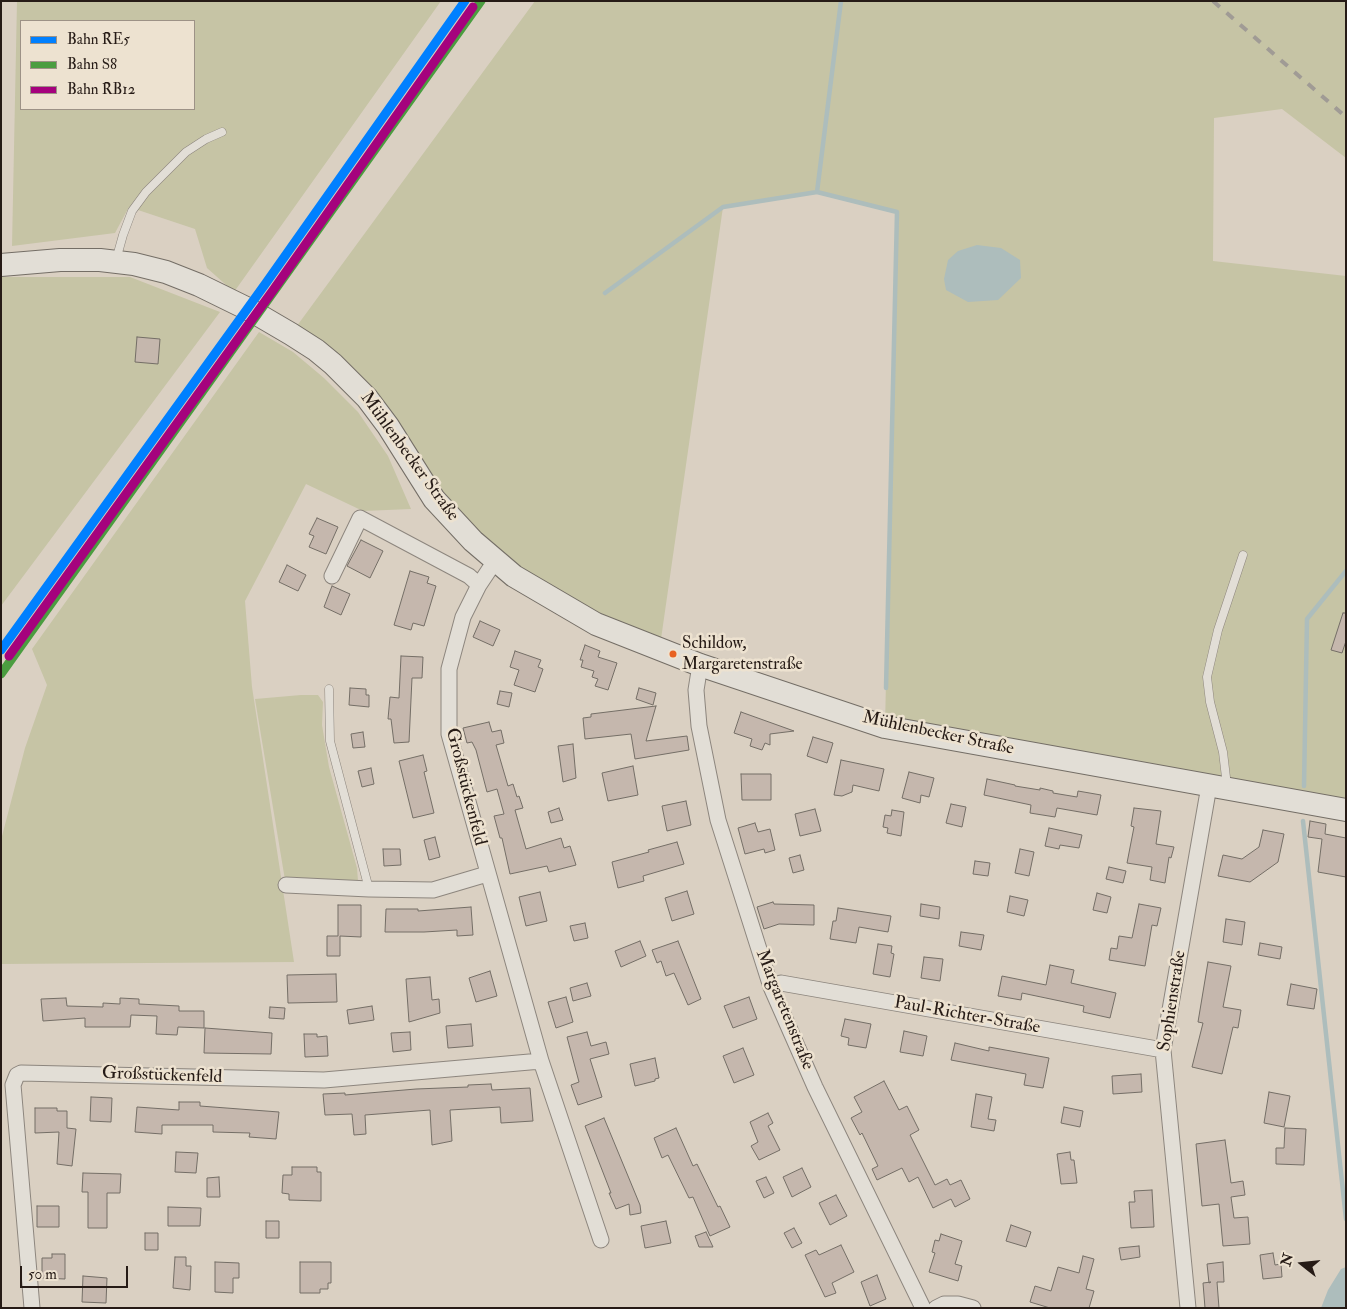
<!DOCTYPE html>
<html>
<head>
<meta charset="utf-8">
<style>
  body { margin:0 }
  #map { position:relative; width:1347px; height:1309px; overflow:hidden; background:#dad0c2; font-family:"IM FELL Double Pica",serif }
  canvas { display:block }
  .frame { position:absolute; inset:0; border:2px solid #261b16; pointer-events:none }
  .legend { position:absolute; left:20px; top:20px; width:175px; height:90px; box-sizing:border-box; background:#ede2d0; border:1px solid #9d9286; margin:0; padding:6px 9px; list-style:none; font-size:15px; color:#261b16 }
  .legend li { display:flex; align-items:center; gap:10px; height:25px }
  .legend b { width:25px; border:1px solid #9d9286 }
  .north { position:absolute; left:1277px; top:1239px; width:50px; height:50px; -webkit-text-stroke:4px #ede2d0; paint-order:stroke; rotate:286deg; font-size:14px; font-weight:700; line-height:20px; text-align:center; color:#261b16 }
  .north::after { content:''; display:block; margin:auto; width:18px; height:22px; background:#261b16; clip-path:polygon(50% 0,100% 100%,50% 72%,0 100%) }
  .scale { position:absolute; left:20px; top:1266px; width:108px; height:22px; box-sizing:border-box; border:2px solid #261b16; border-top:0; padding-left:6px; font-size:15px; line-height:18px; white-space:nowrap; color:#261b16; -webkit-text-stroke:4px #ede2d0; paint-order:stroke }
</style>
</head>
<body>
<div id="map">
<canvas width="1347" height="1309"></canvas>
<div class="frame"></div>
<ul class="legend">
<li><b style="height:6px;background:#0080ff"></b>Bahn RE5</li>
<li><b style="height:6px;background:#4b9d40"></b>Bahn S8</li>
<li><b style="height:6px;background:#a5027d"></b>Bahn RB12</li>
</ul>
<div class="north">N</div>
<div class="scale">50 m</div>
</div>
<script>
const ctx = document.querySelector('canvas').getContext('2d');
ctx.lineJoin = 'round';
function paint(path, color) { ctx.fillStyle = color; ctx.fill(path, 'evenodd'); }
const poly = rows => new Path2D(rows.map(r => 'M' + r).join(''));
function stroke(path, color, width, dash) { ctx.strokeStyle = color; ctx.lineWidth = width; ctx.lineCap = dash ? 'butt' : 'round'; ctx.setLineDash(dash || []); ctx.stroke(path); }
function write(font, color, halo, rows, align = 'center') {
  ctx.font = font + ' "IM FELL Double Pica",serif'; ctx.lineWidth = 5; ctx.setLineDash([]); ctx.textBaseline = 'middle'; ctx.strokeStyle = halo; ctx.fillStyle = color; for (const [text, x, y, turn = 0] of rows) {
    ctx.save(); ctx.translate(x, y); ctx.rotate((+turn || 0) * Math.PI / 180); ctx.textAlign = isNaN(turn) ? turn : align; if (halo) ctx.strokeText(text, 0, 0); ctx.fillText(text, 0, 0); ctx.restore();
  }
}
paint(poly([
  [17,1,441,1,234,292,207,268,195,229,129,207,115,233,12,246],
  [21,21,194,21,194,109,21,109],
  [535,1,1346,1,1346,158,1282,109,1214,118,1213,261,1346,276,1346,810,885,727,896,212,817,192,723,207,661,639,600,615,514,576,442,493,374,391,291,334],
  [1,277,130,277,220,312,1,606],
  [259,332,293,352,324,378,358,412,388,456,411,509,363,511,306,484,245,601,252,687,294,962,1,964,1,840,25,748,47,685,32,649],
  [301,695,318,695,323,702,322,725,329,767,357,868,358,881,285,880,255,699]
]), '#c6c4a5');
paint(poly([
  [977,245,1001,248,1020,260,1021,278,998,300,968,302,946,290,944,279,948,260,958,251],
  [1346,1267,1346,1308,1321,1308,1328,1290,1341,1269]
]), '#adbdbc');
stroke(poly([
  [841,1,817,192,897,212,886,688],
  [605,293,723,207,817,192],
  [1304,786,1307,619,1346,571],
  [1303,821,1346,1219]
]), '#adbdbc', 4.5);
const building = poly([
  [137,337,160,339,158,364,135,362,137,337],
  [317,518,338,527,326,554,309,547,314,536,309,534,317,518],
  [361,540,383,551,370,578,347,566,361,540],
  [287,565,306,575,298,591,279,582,287,565],
  [410,571,429,577,427,583,436,586,424,626,413,623,411,630,394,625,410,571],
  [332,586,350,594,341,615,324,607,332,586],
  [1343,613,1346,613,1346,641,1342,653,1331,650,1343,613],
  [480,621,500,630,493,646,473,637,480,621],
  [585,645,600,651,598,657,617,663,608,690,595,686,598,679,592,677,594,671,581,667,583,660,580,660,585,645],
  [515,651,541,660,538,667,543,669,535,692,514,685,519,670,510,667,515,651],
  [401,656,423,657,422,678,412,678,409,742,394,743,391,719,388,719,390,697,399,698,401,656],
  [350,688,366,689,366,695,369,695,369,707,349,705,350,688],
  [639,688,656,693,653,705,636,699,639,688],
  [500,691,512,693,509,707,497,704,500,691],
  [656,706,646,741,687,736,689,750,635,759,631,734,585,739,583,718,591,717,591,714,656,706],
  [741,712,794,731,770,734,770,745,765,743,762,750,750,746,752,739,734,733,741,712],
  [489,722,492,732,501,730,504,743,496,745,508,786,513,784,517,797,519,796,523,808,515,810,526,849,561,838,564,848,570,846,576,865,549,872,547,866,510,874,502,838,500,838,494,816,504,814,497,789,487,792,476,750,472,742,467,743,463,728,489,722],
  [363,732,365,747,353,748,351,734,363,732],
  [813,737,833,743,827,763,807,756,813,737],
  [573,744,576,778,563,782,558,746,573,744],
  [423,755,427,771,424,772,434,813,413,818,399,761,423,755],
  [841,760,884,769,879,791,853,785,852,792,842,796,834,795,841,760],
  [633,766,638,795,608,801,602,773,633,766],
  [371,768,374,784,362,787,358,771,371,768],
  [909,772,934,778,929,797,921,795,920,803,902,798,909,772],
  [741,774,771,774,771,800,742,800,741,774],
  [987,779,1015,785,1015,786,1040,790,1040,788,1053,791,1053,793,1077,797,1078,791,1101,795,1097,815,1057,808,1055,817,1030,813,1031,805,984,795,987,779],
  [686,801,691,825,667,831,662,806,686,801],
  [951,804,966,807,962,827,946,823,951,804],
  [559,808,563,820,551,823,548,812,559,808],
  [1134,808,1161,811,1156,844,1174,847,1171,858,1169,857,1165,883,1150,880,1152,867,1127,863,1134,827,1131,826,1134,808],
  [815,809,821,831,800,836,795,814,815,809],
  [892,810,904,812,901,836,887,833,888,828,883,827,885,815,891,816,892,810],
  [1310,821,1326,824,1325,834,1346,838,1346,877,1318,872,1322,839,1308,837,1310,821],
  [755,823,758,832,770,829,775,850,765,853,764,849,745,854,738,828,755,823],
  [1049,828,1082,835,1079,848,1060,845,1059,849,1045,846,1049,828],
  [1263,830,1284,834,1278,862,1250,882,1218,876,1223,855,1242,859,1259,847,1263,830],
  [435,837,440,857,429,860,424,840,435,837],
  [677,842,684,864,643,876,644,881,618,888,612,862,649,852,648,850,677,842],
  [383,849,400,849,401,865,384,866,383,849],
  [1020,849,1034,852,1029,876,1015,873,1020,849],
  [800,855,804,870,793,873,789,858,800,855],
  [975,861,990,863,988,876,973,874,975,861],
  [1109,867,1126,871,1123,883,1106,879,1109,867],
  [687,891,694,914,672,921,665,898,687,891],
  [540,892,547,921,526,926,519,897,540,892],
  [1097,893,1111,897,1107,913,1093,910,1097,893],
  [1010,896,1028,900,1024,916,1007,912,1010,896],
  [773,902,774,904,814,905,814,925,779,924,764,929,757,907,773,902],
  [921,904,940,907,939,919,920,916,921,904],
  [1139,904,1161,908,1157,926,1152,925,1145,966,1109,960,1111,948,1117,949,1119,936,1132,938,1139,904],
  [338,905,361,905,361,937,340,936,340,956,327,956,327,936,338,936,338,905],
  [471,907,473,935,457,936,457,930,424,932,385,932,386,909,418,909,418,911,471,907],
  [838,908,891,916,888,932,859,927,856,943,830,939,833,921,836,921,838,908],
  [1226,919,1245,922,1242,945,1223,942,1226,919],
  [585,923,588,938,574,941,570,926,585,923],
  [961,932,984,935,981,950,959,946,961,932],
  [640,941,646,956,621,967,615,951,640,941],
  [678,941,701,999,688,1005,674,973,666,976,661,961,657,963,652,950,678,941],
  [1260,943,1282,947,1280,959,1258,955,1260,943],
  [878,944,892,946,891,953,894,954,890,977,873,974,878,944],
  [924,957,943,959,940,981,921,978,924,957],
  [1208,962,1231,966,1223,1007,1241,1010,1238,1028,1233,1027,1222,1074,1192,1067,1203,1023,1198,1022,1208,962],
  [1050,965,1074,970,1071,983,1116,993,1110,1018,1083,1012,1084,1006,1022,993,1021,1000,998,996,1002,976,1046,985,1050,965],
  [490,971,497,996,476,1002,469,978,490,971],
  [336,974,337,1002,288,1003,287,975,336,974],
  [430,977,432,1000,439,999,440,1013,409,1022,406,979,430,977],
  [587,983,591,996,573,1001,570,988,587,983],
  [1291,984,1317,989,1314,1009,1287,1005,1291,984],
  [566,997,573,1022,556,1028,548,1002,566,997],
  [749,997,757,1019,733,1028,724,1006,749,997],
  [66,998,67,1006,103,1007,103,1003,120,1004,120,998,139,999,139,1004,179,1006,179,1011,204,1011,204,1028,178,1027,177,1035,156,1034,157,1016,131,1015,130,1027,85,1027,85,1018,43,1021,41,999,66,998],
  [372,1006,374,1020,349,1024,347,1010,372,1006],
  [270,1007,285,1008,284,1019,269,1018,270,1007],
  [845,1019,871,1024,866,1048,848,1045,849,1038,841,1036,845,1019],
  [471,1024,473,1046,448,1048,446,1026,471,1024],
  [205,1028,272,1033,271,1054,204,1053,205,1028],
  [904,1031,927,1036,923,1056,900,1052,904,1031],
  [410,1032,411,1050,393,1052,391,1033,410,1032],
  [587,1032,591,1046,606,1042,609,1054,590,1059,602,1097,578,1105,571,1085,579,1082,567,1037,587,1032],
  [304,1034,317,1034,317,1037,327,1036,328,1056,305,1057,304,1034],
  [955,1043,989,1051,989,1047,1049,1058,1043,1088,1024,1085,1026,1074,951,1060,955,1043],
  [743,1048,754,1075,734,1083,723,1056,743,1048],
  [655,1058,659,1078,655,1079,655,1081,635,1086,630,1064,655,1058],
  [1141,1074,1142,1092,1113,1094,1112,1076,1141,1074],
  [884,1081,899,1110,907,1106,919,1130,910,1135,935,1185,947,1179,950,1185,961,1180,970,1199,955,1207,951,1199,933,1208,918,1177,909,1182,902,1168,877,1180,872,1169,878,1166,862,1133,860,1135,851,1118,862,1112,854,1097,884,1081],
  [491,1084,492,1090,530,1088,533,1121,501,1123,500,1107,450,1110,452,1141,432,1145,430,1110,365,1115,366,1134,354,1135,352,1114,325,1115,323,1094,345,1093,345,1095,416,1089,468,1087,468,1085,491,1084],
  [1269,1092,1290,1096,1284,1127,1264,1123,1269,1092],
  [976,1094,992,1097,988,1119,996,1120,994,1131,971,1127,976,1094],
  [91,1097,112,1098,111,1122,90,1121,91,1097],
  [179,1102,200,1102,200,1106,279,1112,276,1139,249,1137,250,1133,213,1132,213,1125,162,1125,162,1134,135,1132,137,1107,179,1110,179,1102],
  [1064,1107,1083,1111,1080,1127,1061,1123,1064,1107],
  [35,1108,57,1108,57,1111,67,1111,67,1128,76,1129,72,1166,57,1164,59,1132,35,1133,35,1108],
  [768,1113,773,1123,768,1126,780,1150,759,1160,751,1146,758,1142,750,1122,768,1113],
  [604,1118,640,1205,641,1213,630,1215,629,1204,616,1209,609,1193,611,1193,585,1126,604,1118],
  [676,1128,693,1166,697,1164,718,1207,720,1206,730,1227,710,1236,693,1197,689,1198,668,1155,662,1158,654,1138,676,1128],
  [1285,1128,1306,1129,1304,1165,1276,1164,1276,1148,1284,1148,1285,1128],
  [1225,1140,1231,1183,1243,1181,1245,1195,1231,1197,1234,1218,1248,1217,1250,1244,1223,1246,1219,1204,1202,1206,1196,1144,1225,1140],
  [176,1152,198,1153,196,1173,175,1172,176,1152],
  [1070,1152,1071,1160,1074,1160,1077,1183,1061,1184,1057,1154,1070,1152],
  [292,1167,317,1167,317,1172,321,1172,321,1201,289,1200,289,1194,282,1193,283,1175,292,1175,292,1167],
  [802,1168,811,1187,792,1197,783,1177,802,1168],
  [83,1173,121,1174,120,1193,107,1193,107,1228,88,1228,88,1192,82,1192,83,1173],
  [219,1177,220,1197,207,1197,207,1178,219,1177],
  [766,1177,774,1193,764,1198,756,1181,766,1177],
  [1152,1190,1154,1227,1131,1228,1129,1202,1135,1202,1134,1191,1152,1190],
  [836,1195,847,1216,830,1225,819,1203,836,1195],
  [37,1206,59,1206,59,1227,37,1227,37,1206],
  [168,1207,201,1208,200,1226,168,1226,168,1207],
  [266,1221,279,1221,279,1238,266,1238,266,1221],
  [666,1221,671,1243,645,1248,641,1226,666,1221],
  [1011,1225,1031,1232,1026,1247,1006,1241,1011,1225],
  [794,1228,802,1243,792,1248,784,1233,794,1228],
  [706,1232,713,1247,699,1247,695,1236,706,1232],
  [145,1233,158,1233,158,1250,145,1250,145,1233],
  [941,1234,962,1241,955,1264,962,1266,958,1281,929,1272,935,1253,932,1252,935,1240,939,1241,941,1234],
  [841,1245,854,1272,832,1283,836,1293,825,1297,805,1255,816,1250,819,1255,841,1245],
  [1139,1246,1140,1257,1121,1260,1119,1248,1139,1246],
  [1273,1253,1275,1265,1281,1264,1282,1277,1263,1279,1260,1255,1273,1253],
  [52,1254,65,1254,65,1279,42,1278,42,1258,52,1258,52,1254],
  [1083,1256,1094,1259,1086,1289,1094,1291,1089,1308,1050,1308,1030,1302,1035,1286,1051,1291,1058,1267,1079,1273,1083,1256],
  [175,1257,186,1257,186,1266,191,1266,190,1290,173,1288,175,1257],
  [215,1262,239,1263,239,1278,233,1278,233,1293,215,1292,215,1262],
  [300,1262,331,1262,331,1283,328,1283,328,1289,320,1289,320,1293,300,1293,300,1262],
  [1223,1262,1224,1282,1217,1282,1219,1308,1205,1308,1203,1283,1211,1282,1209,1283,1207,1264,1223,1262],
  [877,1275,886,1299,870,1306,861,1282,877,1275],
  [83,1276,107,1278,106,1303,82,1302,83,1276]
]);
paint(building, '#c5b7ad');
stroke(building, '#746e66', 1);
const service = poly([
  [116,260,123,235,132,211,146,192,186,152,206,139,222,132],
  [329,689,330,741,369,889],
  [1227,786,1223,752,1210,702,1207,677,1218,630,1243,555]
]);
const minor = poly([
  [332,576,360,518,469,576,479,585],
  [700,665,696,690,699,726,718,820,771,987,815,1087,923,1308],
  [286,885,369,889,433,890,487,874],
  [771,987,781,983,1163,1050],
  [541,1061,601,1240],
  [32,1308,13,1085,17,1075,21,1073,324,1080,541,1061,449,734,449,669,463,617,479,585,495,561],
  [936,1308,944,1304,958,1304,973,1308],
  [1188,1308,1163,1050,1209,786]
]);
const secondary = poly([
  [1,265,60,260,100,260,134,264,166,272,199,285,250,310,291,334,316,350,333,364,367,398,388,426,434,499,473,541,514,576,596,624,700,665,885,727,1346,810]
]);
stroke(service, '#8d867e', 9);
stroke(minor, '#8d867e', 17);
stroke(secondary, '#746e66', 24);
stroke(service, '#e2ded6', 8);
stroke(minor, '#e2ded6', 15);
stroke(secondary, '#e2ded6', 22);
stroke(poly([
  [1213,1,1346,117]
]), '#a09b95', 4, [9, 9]);
stroke(poly([
  [1,650,266,283,465,1]
]), '#0080ff', 9);
stroke(poly([
  [1,674,481,1]
]), '#4b9d40', 9);
stroke(poly([
  [9,656,274,289,473,7]
]), '#a5027d', 9);
for (const [x, y, r, color] of [
  [673,654,4.5,"#e86121"]
]) { const dot = new Path2D(); dot.arc(x, y, r, 0, 2 * Math.PI); ctx.fillStyle = color; ctx.fill(dot); stroke(dot, '#ede2d0', 2); }
write('17px', '#261b16', '#ede2d0', [
  ["Schildow,",682,644],
  ["Margaretenstraße",682,665]
], 'left');
write('18px', '#261b16', '#ede2d0', [
  ["Mühlenbecker Straße",409,457,54],
  ["Mühlenbecker Straße",938,734,12],
  ["Großstückenfeld",465,787,76],
  ["Sophienstraße",1173,1001,-81],
  ["Margaretenstraße",784,1010,68],
  ["Paul-Richter-Straße",967,1016,10],
  ["Großstückenfeld",162,1076,2]
]);
</script>
</body>
</html>
